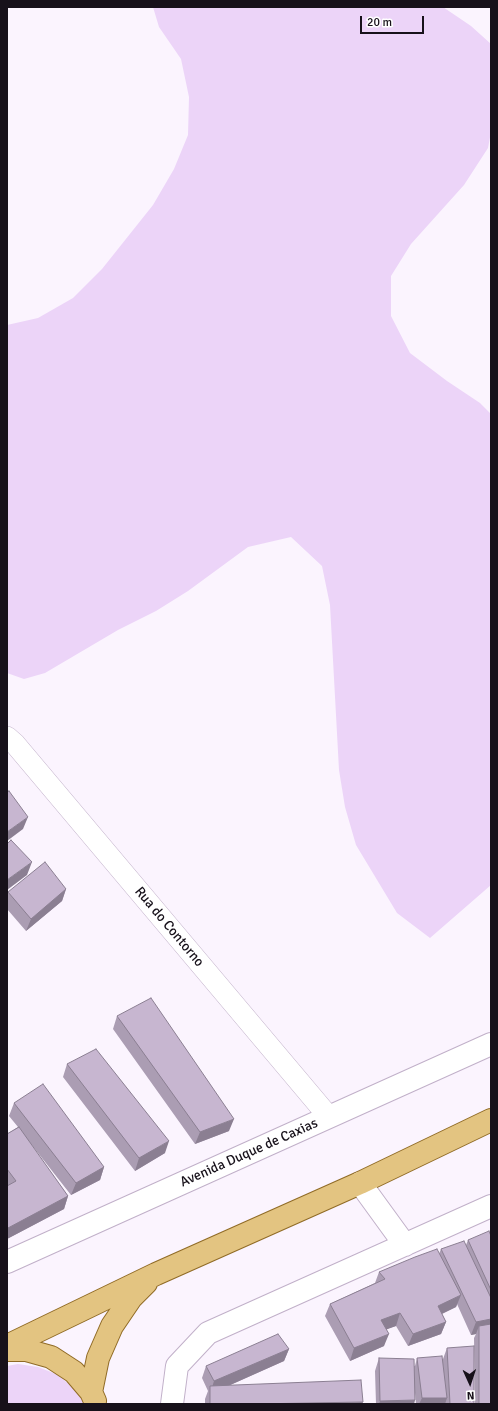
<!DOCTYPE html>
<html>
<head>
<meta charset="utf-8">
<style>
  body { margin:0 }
  #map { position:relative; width:498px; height:1411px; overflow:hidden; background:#fbf4fe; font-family:Signika,sans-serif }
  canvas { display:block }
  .frame { position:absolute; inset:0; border:8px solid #17111a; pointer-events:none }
  .north { position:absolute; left:450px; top:1363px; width:40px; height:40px; -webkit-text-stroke:3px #fff; paint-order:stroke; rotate:177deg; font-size:11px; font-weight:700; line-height:16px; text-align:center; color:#17111a }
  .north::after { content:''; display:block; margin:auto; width:14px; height:18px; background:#17111a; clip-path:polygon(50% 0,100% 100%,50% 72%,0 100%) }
  .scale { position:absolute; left:360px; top:16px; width:64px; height:18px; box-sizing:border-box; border:2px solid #17111a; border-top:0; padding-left:5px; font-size:12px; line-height:14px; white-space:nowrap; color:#17111a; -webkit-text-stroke:3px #fff; paint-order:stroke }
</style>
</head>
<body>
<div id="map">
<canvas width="498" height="1411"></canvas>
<div class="frame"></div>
<div class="north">N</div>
<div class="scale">20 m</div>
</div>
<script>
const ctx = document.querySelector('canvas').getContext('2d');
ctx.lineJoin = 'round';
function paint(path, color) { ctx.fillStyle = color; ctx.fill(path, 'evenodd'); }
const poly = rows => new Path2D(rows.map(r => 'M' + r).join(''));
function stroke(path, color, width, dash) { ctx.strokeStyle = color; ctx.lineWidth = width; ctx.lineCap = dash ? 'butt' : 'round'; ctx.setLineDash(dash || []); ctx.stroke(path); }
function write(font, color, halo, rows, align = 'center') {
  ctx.font = font + ' Signika,sans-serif'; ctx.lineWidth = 3; ctx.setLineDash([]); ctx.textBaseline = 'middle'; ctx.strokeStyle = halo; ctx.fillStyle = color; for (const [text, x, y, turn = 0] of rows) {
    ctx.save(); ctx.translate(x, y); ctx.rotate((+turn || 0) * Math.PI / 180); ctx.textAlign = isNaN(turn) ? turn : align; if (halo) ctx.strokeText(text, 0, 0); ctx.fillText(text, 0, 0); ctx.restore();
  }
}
paint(poly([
  [153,7,443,7,471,26,491,44,491,132,488,148,464,185,411,244,391,276,391,316,410,353,447,381,480,403,491,414,491,885,430,938,397,913,356,845,345,807,339,770,330,605,322,566,291,537,248,547,188,591,156,611,118,630,45,673,24,679,7,673,7,325,38,318,73,298,102,269,153,205,174,169,188,135,189,97,181,59,159,27],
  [18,1364,38,1367,56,1374,72,1386,85,1404,7,1404,7,1366]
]), '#ecd4f8');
const minor = poly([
  [7,737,15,744,329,1117]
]);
const tertiary = poly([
  [360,1183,405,1245],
  [7,1262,491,1044],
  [172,1404,177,1366,208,1333,491,1206]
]);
const primary = poly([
  [7,1346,156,1274,360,1183,491,1120],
  [7,1350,26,1350,51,1357,74,1372,91,1392,95,1401],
  [91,1392,98,1358,112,1326,131,1298,146,1283]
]);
stroke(minor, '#c1b0c9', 22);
stroke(tertiary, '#c1b0c9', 24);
stroke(primary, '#906b26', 24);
stroke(minor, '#fff', 21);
stroke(tertiary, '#fff', 22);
stroke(primary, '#e3c481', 22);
paint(poly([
  [66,889,62,901,26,931,7,909,7,895,8,892],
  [117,1016,229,1131,195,1144,113,1029],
  [67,1064,165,1153,135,1171,63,1077],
  [14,1103,104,1167,100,1180,71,1195,27,1139,68,1196,64,1209,7,1239,7,1134,18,1127,9,1116],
  [491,1233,491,1404,475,1404,474,1338,476,1334,471,1335,457,1304,456,1307,442,1314,446,1322,441,1334,408,1346,396,1326,386,1329,384,1346,350,1361,325,1316,330,1304,375,1283,379,1272,439,1254,441,1249,466,1245,468,1240,490,1235],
  [447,1348,474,1404,416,1404,415,1393,414,1404,376,1404,375,1371,379,1358,415,1366,417,1358,443,1359],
  [289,1349,284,1361,228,1386,362,1404,205,1404,205,1399,208,1391,202,1378,206,1366]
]), '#ab9db3');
paint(poly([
  [28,817,23,829,7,841,7,832],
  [32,862,27,875,7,890,7,880],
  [66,889,62,901,26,931,31,919],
  [234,1119,229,1131,195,1144,200,1132],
  [169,1141,165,1153,135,1171,139,1158],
  [104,1167,100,1180,71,1195,76,1183],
  [68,1196,64,1209,7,1239,7,1231,8,1228],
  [461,1295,456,1307,433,1318,438,1306],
  [400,1313,396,1326,377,1333,381,1320],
  [491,1319,491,1331,479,1326,476,1334,471,1335,476,1322],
  [446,1322,441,1334,408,1346,413,1334],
  [389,1334,384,1346,350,1361,354,1348],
  [289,1349,284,1361,210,1394,214,1381],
  [422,1398,447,1398,445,1404,419,1404],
  [415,1400,414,1404,379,1404,380,1401],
  [363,1402,362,1404,254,1404]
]), '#8b7f92');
const building = poly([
  [9,791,28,817,7,832,7,792,9,791],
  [11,840,32,862,7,880,7,844,11,840],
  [45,862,66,889,31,919,8,892,45,862],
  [151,998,234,1119,200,1132,117,1016,151,998],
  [96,1049,169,1141,139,1158,67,1064,96,1049],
  [43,1084,104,1167,76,1183,14,1103,43,1084],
  [19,1127,68,1196,8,1228,7,1226,7,1186,16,1181,7,1169,7,1134,19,1127],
  [489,1231,491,1236,491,1290,468,1240,489,1231],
  [464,1241,491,1298,491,1319,476,1322,441,1249,464,1241],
  [437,1249,461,1295,438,1306,446,1322,413,1334,400,1313,381,1320,389,1334,354,1348,330,1304,385,1279,379,1272,415,1257,437,1249],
  [491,1324,491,1404,479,1404,479,1326,491,1324],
  [278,1334,289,1349,214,1381,206,1366,278,1334],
  [474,1346,474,1404,450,1404,447,1348,474,1346],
  [442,1356,447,1398,422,1398,417,1358,442,1356],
  [379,1358,414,1359,415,1400,380,1401,379,1358],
  [361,1380,363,1402,254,1404,210,1404,210,1386,361,1380]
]);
paint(building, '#c7b6d0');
stroke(building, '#8b7f92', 1);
write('14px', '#17111a', '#fff', [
  ["Rua do Contorno",169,927,50],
  ["Avenida Duque de Caxias",249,1153,-24]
]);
</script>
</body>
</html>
